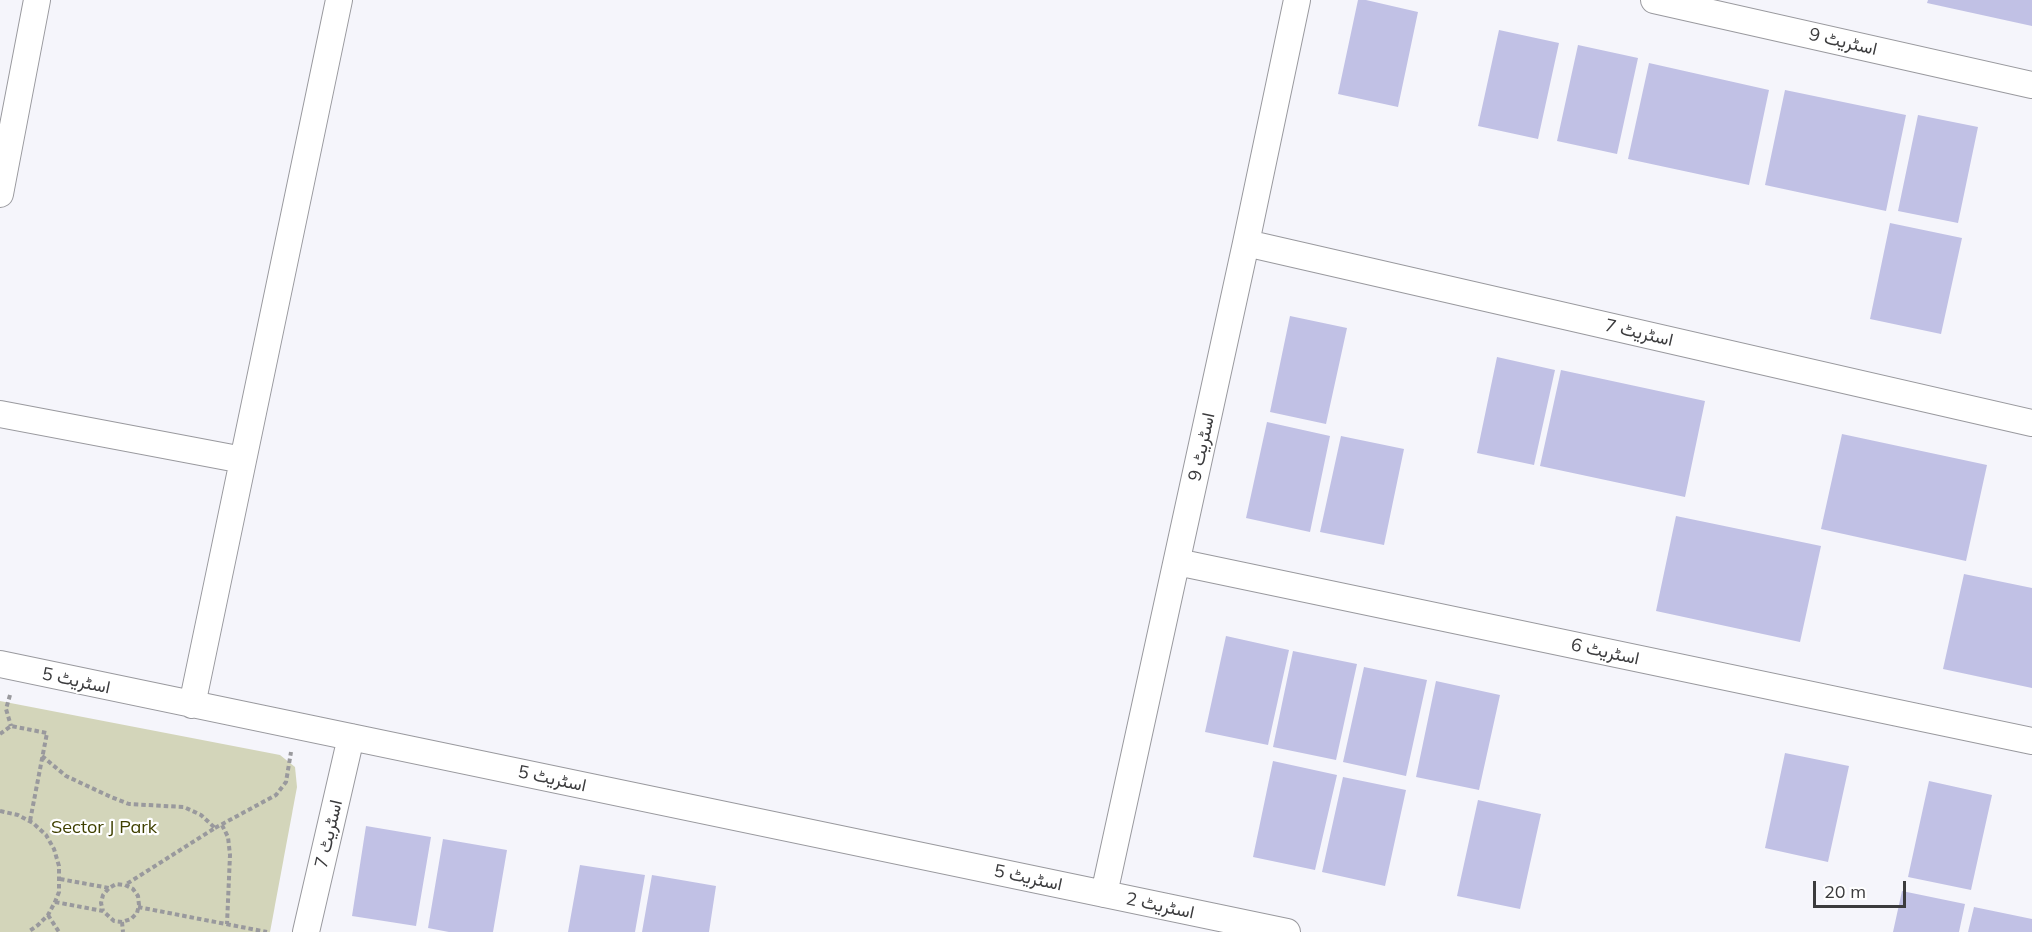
<!DOCTYPE html>
<html>
<head>
<meta charset="utf-8">
<style>
  body { margin:0 }
  #map { position:relative; width:2032px; height:932px; overflow:hidden; background:#f5f5fb; font-family:Mulish,sans-serif }
  canvas { display:block }
  .scale { position:absolute; left:1813px; top:881px; width:93px; height:27px; box-sizing:border-box; border:3px solid #3b3b3d; border-top:0; padding-left:8px; font-size:18px; line-height:21px; white-space:nowrap; color:#3b3b3d; -webkit-text-stroke:4px #fff; paint-order:stroke }
</style>
</head>
<body>
<div id="map">
<canvas width="2032" height="932"></canvas>
<div class="scale">20 m</div>
</div>
<script>
const ctx = document.querySelector('canvas').getContext('2d');
ctx.lineJoin = 'round';
function paint(path, color) { ctx.fillStyle = color; ctx.fill(path, 'evenodd'); }
const poly = rows => new Path2D(rows.map(r => 'M' + r).join(''));
function stroke(path, color, width, dash) { ctx.strokeStyle = color; ctx.lineWidth = width; ctx.lineCap = dash ? 'butt' : 'round'; ctx.setLineDash(dash || []); ctx.stroke(path); }
function write(font, color, halo, rows, align = 'center') {
  ctx.font = font + ' Mulish,Vazirmatn,sans-serif'; ctx.lineWidth = 4.5; ctx.setLineDash([]); ctx.textBaseline = 'middle'; ctx.strokeStyle = halo; ctx.fillStyle = color; for (const [text, x, y, turn = 0] of rows) {
    ctx.save(); ctx.translate(x, y); ctx.rotate((+turn || 0) * Math.PI / 180); ctx.textAlign = isNaN(turn) ? turn : align; if (halo) ctx.strokeText(text, 0, 0); ctx.fillText(text, 0, 0); ctx.restore();
  }
}
paint(poly([
  [0,701,280,755,295,767,297,787,270,932,0,932]
]), '#d3d5ba');
paint(poly([
  [1358,0,1366,0,1418,12,1398,107,1338,94],
  [1928,0,2032,0,2032,26,1927,3],
  [1499,30,1559,43,1538,139,1478,126],
  [1578,45,1638,58,1617,154,1557,141],
  [1649,63,1769,90,1749,185,1628,159],
  [1785,90,1906,115,1886,211,1765,185],
  [1918,115,1978,127,1958,223,1898,211],
  [1890,223,1962,238,1941,334,1870,319],
  [1290,316,1347,328,1326,424,1270,412],
  [1497,357,1555,370,1534,465,1477,453],
  [1561,370,1705,401,1685,497,1540,466],
  [1267,422,1330,436,1310,532,1246,518],
  [1842,434,1987,465,1966,561,1821,529],
  [1341,436,1404,449,1384,545,1320,532],
  [1676,516,1821,546,1800,642,1656,611],
  [1964,574,2032,588,2032,688,1943,669],
  [1226,636,1289,650,1268,745,1205,732],
  [1293,651,1357,664,1336,760,1273,747],
  [1364,667,1427,680,1406,776,1343,762],
  [1436,681,1500,695,1479,790,1416,777],
  [1785,753,1849,766,1828,862,1765,848],
  [1273,761,1337,775,1315,870,1253,857],
  [1343,777,1406,790,1385,886,1322,872],
  [1929,781,1992,795,1971,890,1908,877],
  [1478,800,1541,814,1520,909,1457,896],
  [366,826,431,837,416,926,352,916],
  [443,839,507,850,493,932,449,932,428,928],
  [580,865,645,875,635,932,568,932],
  [652,875,716,886,709,932,642,932],
  [1902,891,1965,904,1959,932,1893,932],
  [1974,907,2032,919,2032,932,1968,932]
]), '#c1c1e5');
const street = poly([
  [1654,0,2032,85],
  [0,194,37,0],
  [1246,243,2032,423],
  [0,414,243,460],
  [1177,562,2032,741],
  [0,664,1287,932],
  [192,705,339,0],
  [1104,894,1246,243,1297,0],
  [306,932,351,737]
]);
stroke(street, '#99999e', 28);
stroke(poly([
  [10,695,6,709,11,726],
  [0,734,11,726,47,733,30,821],
  [42,756,66,776,111,797,129,804,184,807,201,815,215,828,125,885],
  [0,811,18,815,33,823,46,835,54,849,59,866,59,892,55,902,48,915,38,925,28,932],
  [222,825,228,837,230,855,227,924],
  [215,828,276,795,286,782,291,752],
  [60,879,109,888],
  [55,902,103,911,114,921,122,922,131,919,137,913,139,905,138,896,133,889,125,885,116,884,109,888,103,895,101,903,103,911],
  [138,907,267,932],
  [48,915,59,932],
  [122,922,123,932]
]), '#99999d', 4, [4.5, 3]);
stroke(street, '#fff', 26);
write('18px', '#3b3b3d', '#fff', [
  ["اسٹریٹ 9",1843,42,13],
  ["اسٹریٹ 7",1639,333,13],
  ["اسٹریٹ 9",1202,447,-78],
  ["اسٹریٹ 6",1605,652,12],
  ["اسٹریٹ 5",76,681,12],
  ["اسٹریٹ 5",552,779,12],
  ["اسٹریٹ 7",329,834,-77],
  ["اسٹریٹ 5",1028,878,12],
  ["اسٹریٹ 2",1160,906,12]
]);
write('18px', '#3f4000', '#fff', [
  ["Sector J Park",104,828]
]);
</script>
</body>
</html>
